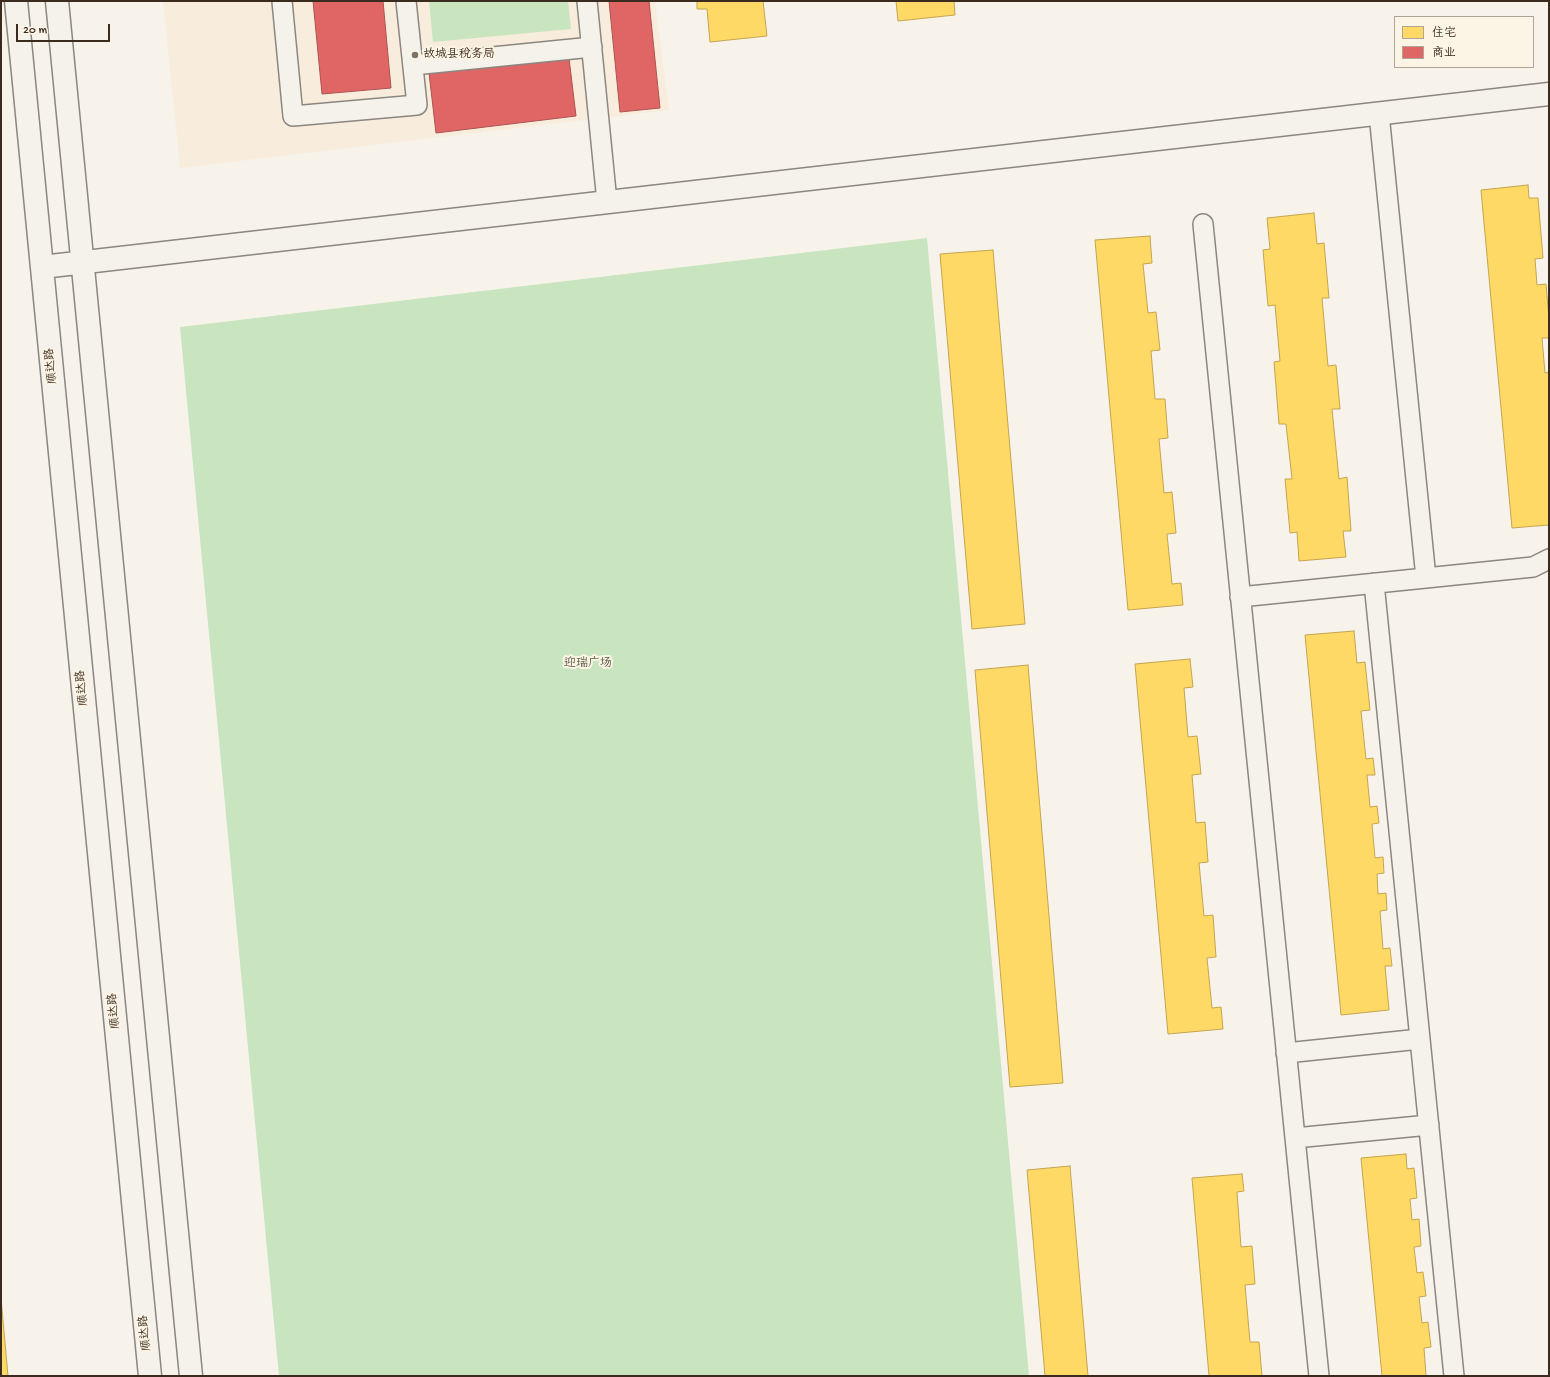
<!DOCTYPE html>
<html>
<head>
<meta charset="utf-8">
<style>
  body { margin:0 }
  #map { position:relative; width:1550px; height:1377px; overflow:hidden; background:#f7f3ea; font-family:"Gochi Hand","LXGW WenKai TC",sans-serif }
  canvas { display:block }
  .frame { position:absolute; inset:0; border:2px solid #3b2a1e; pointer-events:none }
  .legend { position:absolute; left:1394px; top:16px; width:140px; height:52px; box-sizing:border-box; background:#fcf5e5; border:1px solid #afa495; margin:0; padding:5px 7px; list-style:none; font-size:12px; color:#3b2a1e }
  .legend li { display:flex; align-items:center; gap:8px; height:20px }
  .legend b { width:20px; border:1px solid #afa495 }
  .scale { position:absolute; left:16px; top:24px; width:94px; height:18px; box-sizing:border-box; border:2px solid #3b2a1e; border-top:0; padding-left:5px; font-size:12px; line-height:14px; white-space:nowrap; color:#3b2a1e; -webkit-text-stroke:3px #fcf5e5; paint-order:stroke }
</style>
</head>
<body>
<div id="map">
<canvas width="1550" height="1377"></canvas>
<div class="frame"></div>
<ul class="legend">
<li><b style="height:11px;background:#ffd966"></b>住宅</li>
<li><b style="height:11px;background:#e06666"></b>商业</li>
</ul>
<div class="scale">20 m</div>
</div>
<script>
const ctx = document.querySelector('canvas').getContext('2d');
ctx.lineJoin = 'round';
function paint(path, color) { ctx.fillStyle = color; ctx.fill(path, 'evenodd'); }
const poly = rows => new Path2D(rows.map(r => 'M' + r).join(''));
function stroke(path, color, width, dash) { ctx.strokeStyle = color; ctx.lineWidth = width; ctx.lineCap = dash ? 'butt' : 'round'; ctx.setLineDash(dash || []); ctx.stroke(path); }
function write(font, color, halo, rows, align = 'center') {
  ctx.font = font + ' "Gochi Hand","LXGW WenKai TC",sans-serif'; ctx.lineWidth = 4; ctx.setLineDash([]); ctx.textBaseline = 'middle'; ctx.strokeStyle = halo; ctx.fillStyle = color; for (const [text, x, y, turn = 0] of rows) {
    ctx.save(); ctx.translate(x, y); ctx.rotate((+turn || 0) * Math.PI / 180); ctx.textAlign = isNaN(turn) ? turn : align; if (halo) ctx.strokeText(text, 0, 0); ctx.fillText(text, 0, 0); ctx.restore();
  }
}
paint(poly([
  [163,1,655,1,669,110,180,168]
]), '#f8ecdc');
paint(poly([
  [429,1,568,1,571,29,433,42],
  [927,238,1029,1376,279,1376,180,327]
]), '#c8e5c0');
const homes = poly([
  [697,1,763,1,767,36,710,42,707,9,697,9,697,1],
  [896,1,954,1,955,15,898,21,896,1],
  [1528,185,1529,198,1538,198,1543,258,1535,259,1537,285,1546,284,1549,319,1549,338,1542,338,1545,373,1549,372,1549,525,1512,528,1481,190,1528,185],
  [1314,213,1317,244,1324,243,1329,298,1322,298,1328,366,1336,365,1340,409,1332,409,1339,479,1347,477,1351,531,1343,531,1346,557,1299,561,1297,532,1290,533,1285,479,1292,479,1286,424,1279,424,1274,362,1280,361,1275,305,1268,306,1263,250,1270,249,1267,218,1314,213],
  [1150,236,1152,263,1143,264,1148,313,1156,312,1160,350,1151,351,1155,399,1165,399,1168,438,1159,439,1164,493,1172,492,1176,533,1167,534,1172,584,1181,583,1183,605,1128,610,1095,240,1150,236],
  [993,250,1025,624,972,629,940,254,993,250],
  [1354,631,1357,663,1365,662,1370,710,1361,711,1366,759,1373,758,1375,775,1367,775,1370,807,1377,806,1379,823,1372,824,1375,858,1383,857,1384,873,1377,874,1378,894,1386,893,1387,910,1380,911,1383,949,1390,948,1392,966,1385,966,1389,1010,1341,1015,1305,635,1354,631],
  [1190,659,1193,687,1184,688,1188,737,1197,736,1201,774,1192,775,1196,823,1205,822,1208,862,1199,863,1204,916,1213,915,1216,957,1207,958,1212,1008,1221,1007,1223,1029,1168,1034,1135,664,1190,659],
  [1028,665,1063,1083,1010,1087,975,670,1028,665],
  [1406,1154,1407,1169,1414,1168,1417,1198,1410,1199,1412,1220,1419,1219,1421,1246,1414,1247,1417,1273,1423,1272,1426,1296,1419,1297,1422,1323,1428,1322,1431,1347,1424,1348,1426,1376,1382,1376,1361,1158,1406,1154],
  [1070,1166,1088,1376,1045,1376,1027,1170,1070,1166],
  [1242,1174,1244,1191,1237,1192,1241,1247,1252,1246,1255,1284,1245,1285,1250,1342,1259,1342,1262,1376,1209,1376,1192,1178,1242,1174],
  [1,1298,8,1376,1,1376,1,1298]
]);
paint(homes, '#ffd966');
stroke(homes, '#c4a450', 1);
const shops = poly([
  [313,1,383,1,391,88,322,94,313,1],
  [609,1,649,1,660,108,620,112,609,1],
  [569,58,576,116,436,133,429,73,569,58]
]);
paint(shops, '#e06666');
stroke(shops, '#ae5450', 1);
const lane = poly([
  [282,1,293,116,417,105,406,1],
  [587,1,607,202],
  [413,65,592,47],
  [1379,114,1426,578],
  [1203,224,1319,1376],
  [1374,583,1454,1376],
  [1240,597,1533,567,1549,559],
  [1286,1053,1420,1039],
  [1295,1138,1429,1125]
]);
const secondary = poly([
  [16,1,150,1376],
  [57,1,191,1376],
  [42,267,1549,94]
]);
stroke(lane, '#8b867f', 22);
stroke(secondary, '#8b867f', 25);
stroke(lane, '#f5f2ec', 19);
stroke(secondary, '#f5f2ec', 22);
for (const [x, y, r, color] of [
  [415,55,4,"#7d7065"]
]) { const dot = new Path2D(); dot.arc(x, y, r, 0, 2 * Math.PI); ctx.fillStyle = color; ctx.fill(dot); stroke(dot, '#fcf5e5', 1.5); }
write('12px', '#3b2a1e', '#fcf5e5', [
  ["故城县税务局",423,55]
], 'left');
write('12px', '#3b2a1e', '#fcf5e5', [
  ["顺达路",52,366,-96],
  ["顺达路",83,688,-96],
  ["顺达路",115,1011,-96],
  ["顺达路",146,1333,-96]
]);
write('12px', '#55563e', '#fcf5e5', [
  ["迎瑞广场",588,664]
]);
</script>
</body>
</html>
